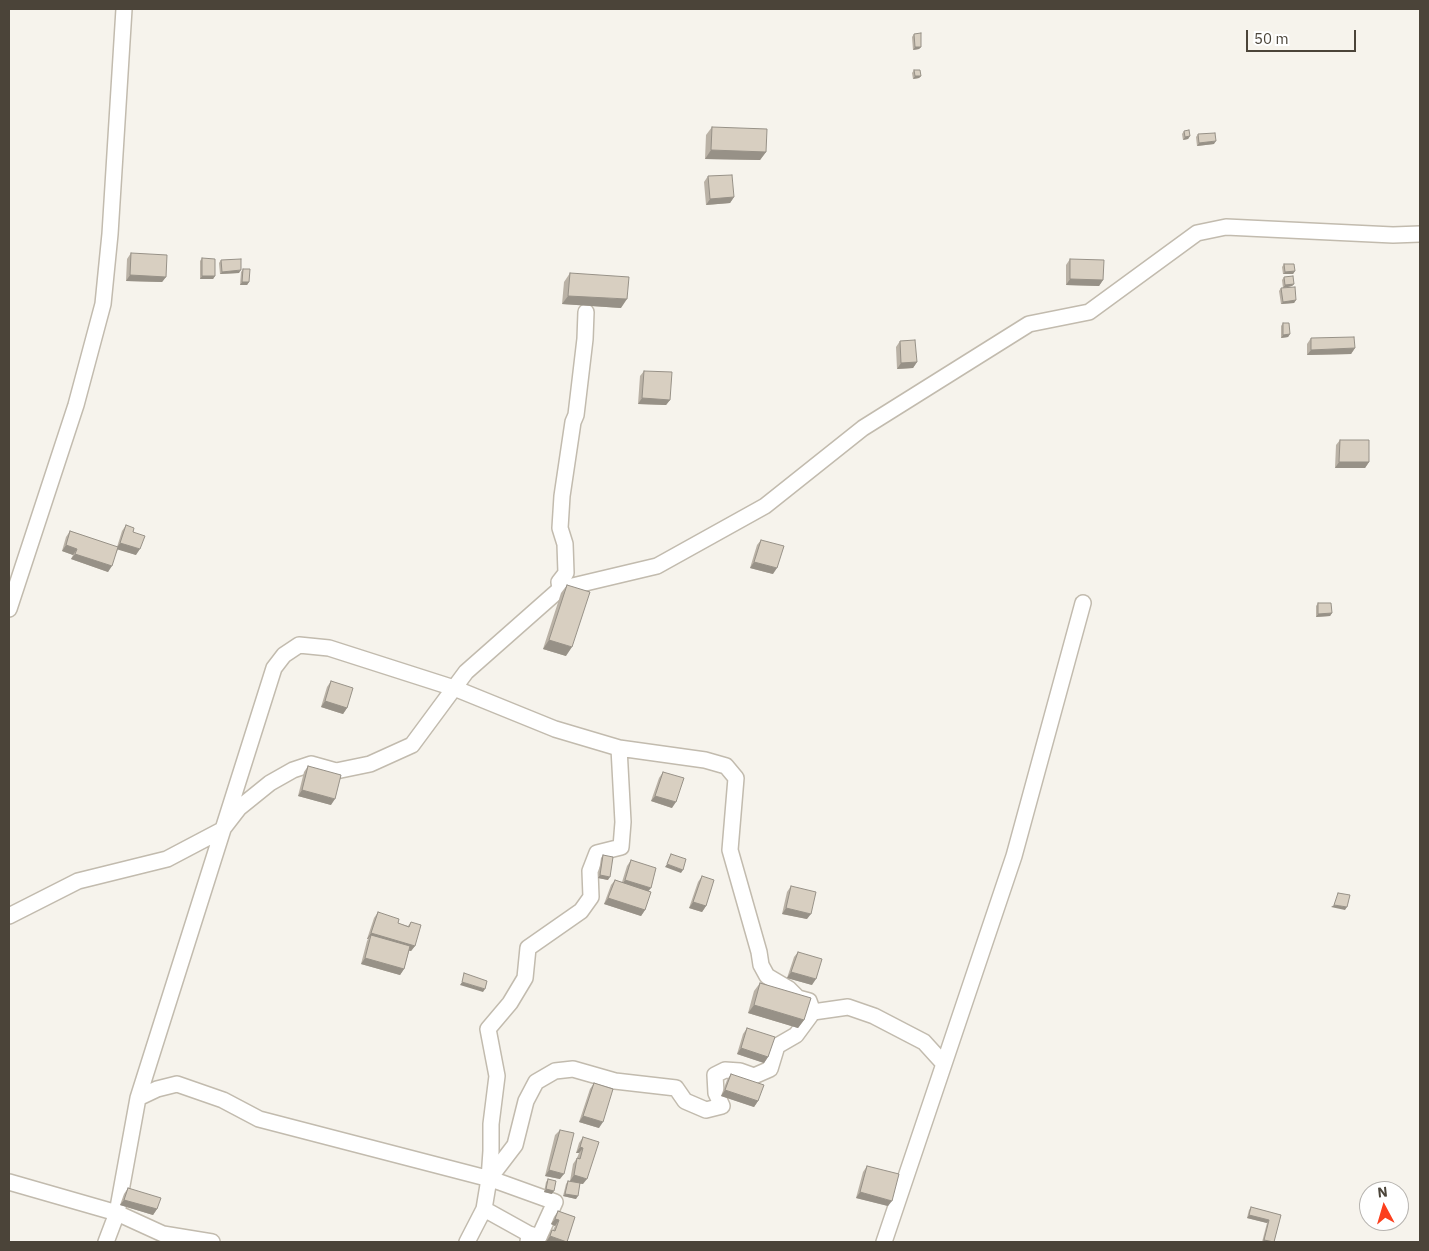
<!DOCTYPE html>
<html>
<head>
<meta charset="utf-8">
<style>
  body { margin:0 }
  #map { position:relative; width:1429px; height:1251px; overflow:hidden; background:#f6f3ec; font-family:"IBM Plex Sans",sans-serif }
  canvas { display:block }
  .frame { position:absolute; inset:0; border:10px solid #4b4439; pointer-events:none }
  .north { position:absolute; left:1359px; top:1181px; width:50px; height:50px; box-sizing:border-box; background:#fff; border:1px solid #b7b4b0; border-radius:50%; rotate:354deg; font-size:14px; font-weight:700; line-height:20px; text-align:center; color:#4b4439 }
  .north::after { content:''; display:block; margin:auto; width:18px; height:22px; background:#fc3f1d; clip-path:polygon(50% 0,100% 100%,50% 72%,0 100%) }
  .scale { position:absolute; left:1246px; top:30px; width:110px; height:22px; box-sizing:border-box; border:2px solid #4b4439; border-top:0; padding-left:6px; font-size:15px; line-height:18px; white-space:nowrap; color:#4b4439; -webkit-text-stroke:4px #fff; paint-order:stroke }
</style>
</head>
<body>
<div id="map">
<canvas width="1429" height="1251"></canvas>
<div class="frame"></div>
<div class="north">N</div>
<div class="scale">50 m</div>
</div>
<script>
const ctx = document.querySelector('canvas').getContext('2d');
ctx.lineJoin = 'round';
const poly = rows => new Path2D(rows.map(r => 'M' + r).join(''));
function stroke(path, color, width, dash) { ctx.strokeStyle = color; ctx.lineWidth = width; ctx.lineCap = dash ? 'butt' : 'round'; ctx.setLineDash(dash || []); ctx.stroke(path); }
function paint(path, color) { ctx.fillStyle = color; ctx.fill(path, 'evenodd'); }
const minor = poly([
  [560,589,559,582,566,573,565,544,560,528,562,496,573,422,576,415,585,339,586,312],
  [9,609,76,405,103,304,110,234,124,9],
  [9,916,78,881,167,859,222,830,239,808,270,783,293,770,311,764,336,771,370,764,412,745,466,672,560,589,657,566,765,506,863,428,1029,324,1089,312,1197,233,1226,227,1393,235,1420,234],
  [138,1098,157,1089,177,1084,223,1100,259,1119,494,1180,555,1202,539,1237,529,1234,528,1242],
  [489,1179,515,1145,526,1101,536,1082,555,1071,573,1069,615,1081,676,1088,685,1101,706,1110,722,1106,716,1093,715,1075,725,1070,740,1071,754,1076,770,1069,777,1046,796,1035,813,1012,848,1007,874,1016,924,1042,944,1064],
  [9,1182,117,1213,163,1234,212,1242],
  [484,1209,529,1234],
  [106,1242,117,1213,138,1098,274,668,284,655,299,645,329,648,454,688,555,729,619,748,705,760,726,766,736,778,730,850,759,952,761,965,767,976,789,989,798,998,809,1001,813,1012],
  [467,1242,484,1209,489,1179,491,1151,491,1124,497,1076,488,1029,510,1003,525,978,528,948,581,911,591,897,590,871,597,853,621,847,623,822,619,748],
  [884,1242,1014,856,1083,603]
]);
stroke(minor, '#c2bbae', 18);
stroke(minor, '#fff', 15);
paint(poly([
  [914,34,921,47,919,49,913,50,912,37],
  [914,70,921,76,919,78,913,79,912,73],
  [712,127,766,152,760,160,705,159,706,135],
  [1184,131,1190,136,1188,139,1183,140,1182,134],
  [1198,134,1214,144,1197,146,1196,137],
  [708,176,734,197,730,203,706,205,704,182],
  [131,253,166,277,162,282,126,281,127,259],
  [202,258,215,276,213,279,200,279,200,261],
  [1070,259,1103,280,1099,286,1066,285,1066,265],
  [221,260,239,273,220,274,219,263],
  [1284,264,1295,271,1293,274,1283,274,1282,267],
  [243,269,249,282,247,285,240,285,241,272],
  [570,273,621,308,562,304,564,282],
  [1284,277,1294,284,1292,286,1283,288,1282,280],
  [1281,288,1296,300,1294,303,1281,304,1279,291],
  [1283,323,1290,334,1288,337,1281,338,1281,326],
  [1311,338,1355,348,1351,354,1307,355,1307,344],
  [900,341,917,362,913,368,897,369,896,347],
  [644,371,670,400,666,405,638,404,640,376],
  [1340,440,1369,462,1365,468,1335,468,1336,445],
  [126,525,133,532,136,555,118,549,108,572,71,559,73,555,62,551,66,537,70,531,117,547,122,531],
  [761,540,773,574,750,568,757,545],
  [567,585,566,656,543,649,561,593],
  [1318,603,1332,613,1330,616,1316,617,1316,606],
  [331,681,347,708,343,714,321,707,327,687],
  [308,766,331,805,298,796,304,772],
  [663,772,672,808,651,801,659,778],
  [603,855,608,880,598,878,601,858],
  [631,860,648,891,645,910,641,916,604,904,611,885,615,880,622,882,627,866],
  [702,876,706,906,702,912,689,908,698,882],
  [791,886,807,919,782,914,787,892],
  [378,912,398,923,408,926,411,922,415,946,411,951,409,951,404,969,400,975,361,964,367,941,368,939,367,939,374,918],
  [798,952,812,985,787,978,794,957],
  [760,983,804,1020,798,1028,748,1013,754,991],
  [747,1028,768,1057,764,1063,737,1054,743,1034],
  [731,1074,758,1101,754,1107,721,1096,727,1080],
  [594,1083,599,1128,579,1122,590,1089],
  [560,1130,560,1179,545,1176,555,1135],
  [583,1137,583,1184,580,1184,576,1199,563,1196,566,1184,568,1181,570,1181,573,1164,577,1158,579,1153,576,1153,579,1143],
  [867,1166,888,1206,856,1198,863,1172],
  [548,1179,552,1194,544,1192,546,1182],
  [128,1188,157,1209,153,1215,120,1205,124,1194],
  [1251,1207,1281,1215,1274,1242,1262,1242,1267,1223,1247,1218,1249,1210],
  [558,1211,575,1217,566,1242,546,1242,548,1236,552,1230,553,1230,555,1226,551,1224,554,1217]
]), '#bab2a6');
paint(poly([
  [915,47,921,47,919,49,913,50],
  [915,76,921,76,919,78,913,79],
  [1190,136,1188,139,1183,140,1185,137],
  [1216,141,1214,144,1197,146,1199,143],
  [711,150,766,152,760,160,705,159],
  [734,197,730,203,706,205,710,199],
  [241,270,239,273,220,274,222,272],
  [1295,271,1293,274,1283,274,1285,272],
  [130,275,166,277,162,282,126,281],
  [202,276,215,276,213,279,200,279],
  [1070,279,1103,280,1099,286,1066,285],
  [242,282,249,282,247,285,240,285],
  [1294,284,1292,286,1283,288,1285,285],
  [568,296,627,299,621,308,562,304],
  [1296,300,1294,303,1281,304,1283,302],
  [1290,334,1288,337,1281,338,1283,335],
  [1355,348,1351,354,1307,355,1311,350],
  [917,362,913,368,897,369,901,363],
  [642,398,670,400,666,405,638,404],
  [1339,462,1369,462,1365,468,1335,468],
  [120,543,140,549,136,555,116,549],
  [66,545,77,549,73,555,62,551],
  [75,554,112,566,108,572,71,559],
  [754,562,777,568,773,574,750,568],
  [1332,613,1330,616,1316,617,1318,614],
  [549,640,572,647,566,656,543,649],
  [325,701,347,708,343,714,321,707],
  [302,790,335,799,331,805,298,796],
  [655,796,676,802,672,808,651,801],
  [667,864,683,870,681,873,665,867],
  [600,875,610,877,608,880,598,878],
  [625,880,651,888,647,893,621,886],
  [608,898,645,910,641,916,604,904],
  [693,902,706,906,702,912,689,908],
  [1334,905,1347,907,1345,910,1331,907],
  [786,908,811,914,807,919,782,914],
  [371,933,415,946,411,951,370,939,371,935,368,939,367,939],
  [365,958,404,969,400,975,361,964],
  [791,972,816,979,812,985,787,978],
  [462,982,485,989,483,992,460,985],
  [754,1005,804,1020,798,1028,748,1013],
  [741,1048,768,1057,764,1063,737,1054],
  [725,1090,758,1101,754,1107,721,1096],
  [583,1116,603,1122,599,1128,579,1122],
  [580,1147,583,1148,579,1153,576,1153],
  [549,1170,564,1174,560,1179,545,1176],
  [574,1175,587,1179,583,1184,570,1181],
  [546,1189,554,1191,552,1194,544,1192],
  [860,1192,892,1201,888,1206,856,1198],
  [565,1194,578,1196,576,1199,563,1196],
  [124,1200,157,1209,153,1215,120,1205],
  [1249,1215,1269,1220,1267,1223,1247,1218],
  [555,1219,559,1220,555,1226,551,1224],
  [550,1236,567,1242,546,1242],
  [1264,1240,1272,1242,1262,1242]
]), '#979187');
const building = poly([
  [921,33,921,47,915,47,914,34,921,33],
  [914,70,920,70,921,76,915,76,914,70],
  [712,127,767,129,766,152,711,150,712,127],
  [1189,130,1190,136,1185,137,1184,131,1189,130],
  [1215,133,1216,141,1199,143,1198,134,1215,133],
  [732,175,734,197,710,199,708,176,732,175],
  [131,253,167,255,166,277,130,275,131,253],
  [202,258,215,259,215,276,202,276,202,258],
  [241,259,241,270,222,272,221,260,241,259],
  [1070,259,1104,260,1103,280,1070,279,1070,259],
  [1284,264,1294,264,1295,271,1285,272,1284,264],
  [243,269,250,269,249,282,242,282,243,269],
  [570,273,629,277,627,299,568,296,570,273],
  [1293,276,1294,284,1285,285,1284,277,1293,276],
  [1295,287,1296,300,1283,302,1281,288,1295,287],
  [1283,323,1289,323,1290,334,1283,335,1283,323],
  [1354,337,1355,348,1311,350,1311,338,1354,337],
  [915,340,917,362,901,363,900,341,915,340],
  [644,371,672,372,670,400,642,398,644,371],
  [1340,440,1369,440,1369,462,1339,462,1340,440],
  [126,525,134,528,133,532,145,536,140,549,120,543,126,525],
  [70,531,118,547,112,566,75,554,77,549,66,545,70,531],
  [761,540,784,546,777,568,754,562,761,540],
  [567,585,590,592,572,647,549,640,567,585],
  [1318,603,1331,603,1332,613,1318,614,1318,603],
  [331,681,353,688,347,708,325,701,331,681],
  [308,766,341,775,335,799,302,790,308,766],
  [663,772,684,778,676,802,655,796,663,772],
  [671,854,686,859,683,870,667,864,671,854],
  [603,855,613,857,610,877,600,875,603,855],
  [631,860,656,868,651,888,625,880,631,860],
  [702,876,714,880,706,906,693,902,702,876],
  [615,880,651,892,645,910,608,898,615,880],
  [791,886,816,892,811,914,786,908,791,886],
  [1338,893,1350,895,1347,907,1334,905,1338,893],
  [378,912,399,919,398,923,409,927,411,922,421,925,415,946,371,933,378,912],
  [371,935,410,946,404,969,365,958,371,935],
  [798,952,822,959,816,979,791,972,798,952],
  [464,973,487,981,485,989,462,982,464,973],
  [760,983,811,998,804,1020,754,1005,760,983],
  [747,1028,775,1037,768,1057,741,1048,747,1028],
  [731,1074,764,1085,758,1101,725,1090,731,1074],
  [594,1083,613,1089,603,1122,583,1116,594,1083],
  [560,1130,574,1133,564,1174,549,1170,560,1130],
  [583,1137,599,1142,587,1179,574,1175,577,1158,580,1159,583,1148,580,1147,583,1137],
  [867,1166,899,1174,892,1201,860,1192,867,1166],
  [548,1179,556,1181,554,1191,546,1189,548,1179],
  [568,1181,580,1183,578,1196,565,1194,568,1181],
  [128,1188,161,1198,157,1209,124,1200,128,1188],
  [1251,1207,1281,1215,1274,1242,1264,1240,1269,1220,1249,1215,1251,1207],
  [558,1211,575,1217,567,1242,550,1236,552,1230,555,1231,559,1220,555,1219,558,1211]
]);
paint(building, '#d8cfc1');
stroke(building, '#979187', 1);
</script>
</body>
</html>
